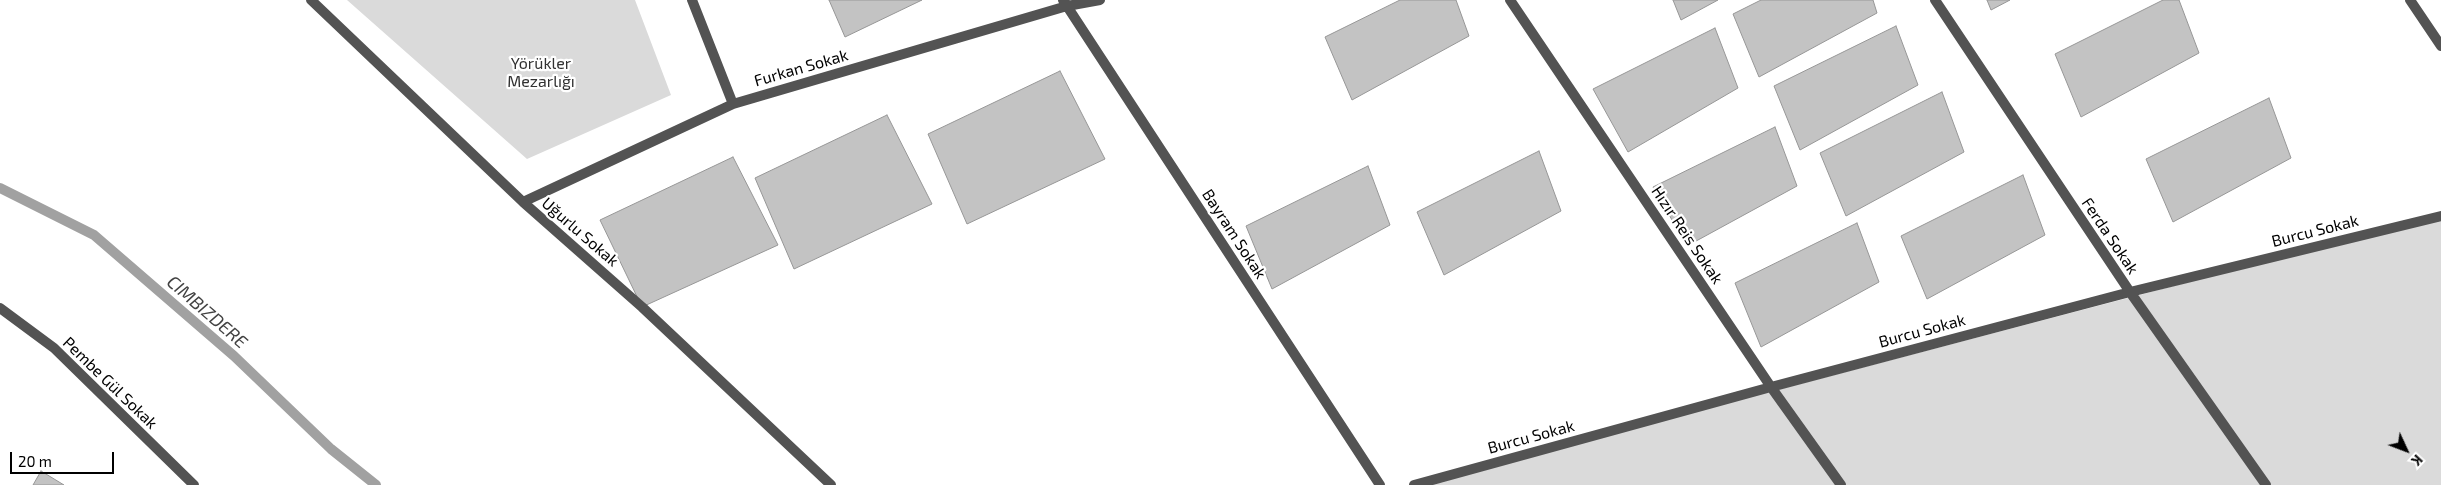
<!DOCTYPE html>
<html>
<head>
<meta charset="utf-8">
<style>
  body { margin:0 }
  #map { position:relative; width:2441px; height:485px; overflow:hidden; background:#fff; font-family:"Exo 2",sans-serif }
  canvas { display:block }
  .north { position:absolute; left:2381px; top:425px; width:50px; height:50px; -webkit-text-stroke:4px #fff; paint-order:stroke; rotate:133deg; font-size:14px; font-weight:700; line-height:20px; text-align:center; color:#000 }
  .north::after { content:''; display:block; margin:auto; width:18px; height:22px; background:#000; clip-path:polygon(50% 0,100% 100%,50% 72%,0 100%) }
  .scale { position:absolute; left:10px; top:452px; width:104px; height:22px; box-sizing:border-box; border:2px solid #000; border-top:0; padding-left:6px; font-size:15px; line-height:18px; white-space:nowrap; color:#000; -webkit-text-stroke:4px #fff; paint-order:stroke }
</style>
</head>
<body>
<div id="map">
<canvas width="2441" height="485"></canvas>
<div class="north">K</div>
<div class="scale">20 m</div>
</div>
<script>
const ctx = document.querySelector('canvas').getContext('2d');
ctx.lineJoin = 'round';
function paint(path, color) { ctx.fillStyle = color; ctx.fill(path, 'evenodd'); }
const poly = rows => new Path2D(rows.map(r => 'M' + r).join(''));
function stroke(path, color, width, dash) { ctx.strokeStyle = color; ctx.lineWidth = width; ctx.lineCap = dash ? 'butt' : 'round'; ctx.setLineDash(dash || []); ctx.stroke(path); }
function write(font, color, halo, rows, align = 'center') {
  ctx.font = font + ' "Exo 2",sans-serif'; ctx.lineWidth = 4.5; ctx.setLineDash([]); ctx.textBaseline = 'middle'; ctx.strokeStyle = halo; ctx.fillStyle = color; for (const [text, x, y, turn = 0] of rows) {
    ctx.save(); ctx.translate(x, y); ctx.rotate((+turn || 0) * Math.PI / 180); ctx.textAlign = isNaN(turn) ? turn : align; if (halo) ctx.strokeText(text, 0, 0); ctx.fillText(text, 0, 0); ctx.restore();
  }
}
paint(poly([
  [347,0,635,0,671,95,527,159],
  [2441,216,2441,485,1414,485]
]), '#dadada');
stroke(poly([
  [0,188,94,235,234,356,331,449,376,485]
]), '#a1a1a1', 10);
const building = poly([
  [829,0,922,0,845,37,829,0],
  [1400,0,1456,0,1469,36,1352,100,1325,37,1400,0],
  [1673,0,1718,0,1681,20,1673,0],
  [1761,0,1873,0,1877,13,1759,77,1733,14,1761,0],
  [1987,0,2010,0,1991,10,1987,0],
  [2163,0,2179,0,2199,53,2081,117,2055,54,2163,0],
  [1896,26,1918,85,1800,150,1774,86,1896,26],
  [1715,28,1738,88,1628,152,1593,89,1715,28],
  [1060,71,1105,159,967,224,928,134,1060,71],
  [1942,92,1964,152,1846,216,1820,153,1942,92],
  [2269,98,2291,158,2173,222,2146,159,2269,98],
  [887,115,932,204,794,269,755,178,887,115],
  [1775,127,1797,186,1687,246,1653,187,1775,127],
  [1539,151,1561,211,1444,275,1417,212,1539,151],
  [733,157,778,245,642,307,600,220,733,157],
  [1368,166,1390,225,1272,289,1246,226,1368,166],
  [2023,175,2045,235,1927,299,1901,236,2023,175],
  [1857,223,1879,282,1761,347,1735,283,1857,223],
  [41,471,64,485,33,485,41,471]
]);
paint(building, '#c3c3c3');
stroke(building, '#979797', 1);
stroke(poly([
  [311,0,523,202,642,307,831,485],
  [692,0,733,104],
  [1063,0,1380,485],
  [1510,0,1771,387,1841,485],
  [1935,0,2130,292,2266,485],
  [2410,0,2441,46],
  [523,202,733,104,1067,6,1100,0],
  [0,308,54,348,194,485],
  [1414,485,1771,387,2130,292,2441,216]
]), '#535353', 10);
write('16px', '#313131', '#fff', [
  ["Yörükler",541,64],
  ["Mezarlığı",541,82]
]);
write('16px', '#000', '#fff', [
  ["Furkan Sokak",801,68,-16],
  ["Burcu Sokak",2315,231,-14],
  ["Uğurlu Sokak",580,232,41],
  ["Bayram Sokak",1234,234,57],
  ["Hızır Reis Sokak",1687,235,56],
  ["Ferda Sokak",2110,236,56],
  ["Burcu Sokak",1922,331,-15],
  ["Pembe Gül Sokak",110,383,44],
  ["Burcu Sokak",1531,437,-15]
]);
write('italic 18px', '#424242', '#fff', [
  ["CIMBIZDERE",207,312,41]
]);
</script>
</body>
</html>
